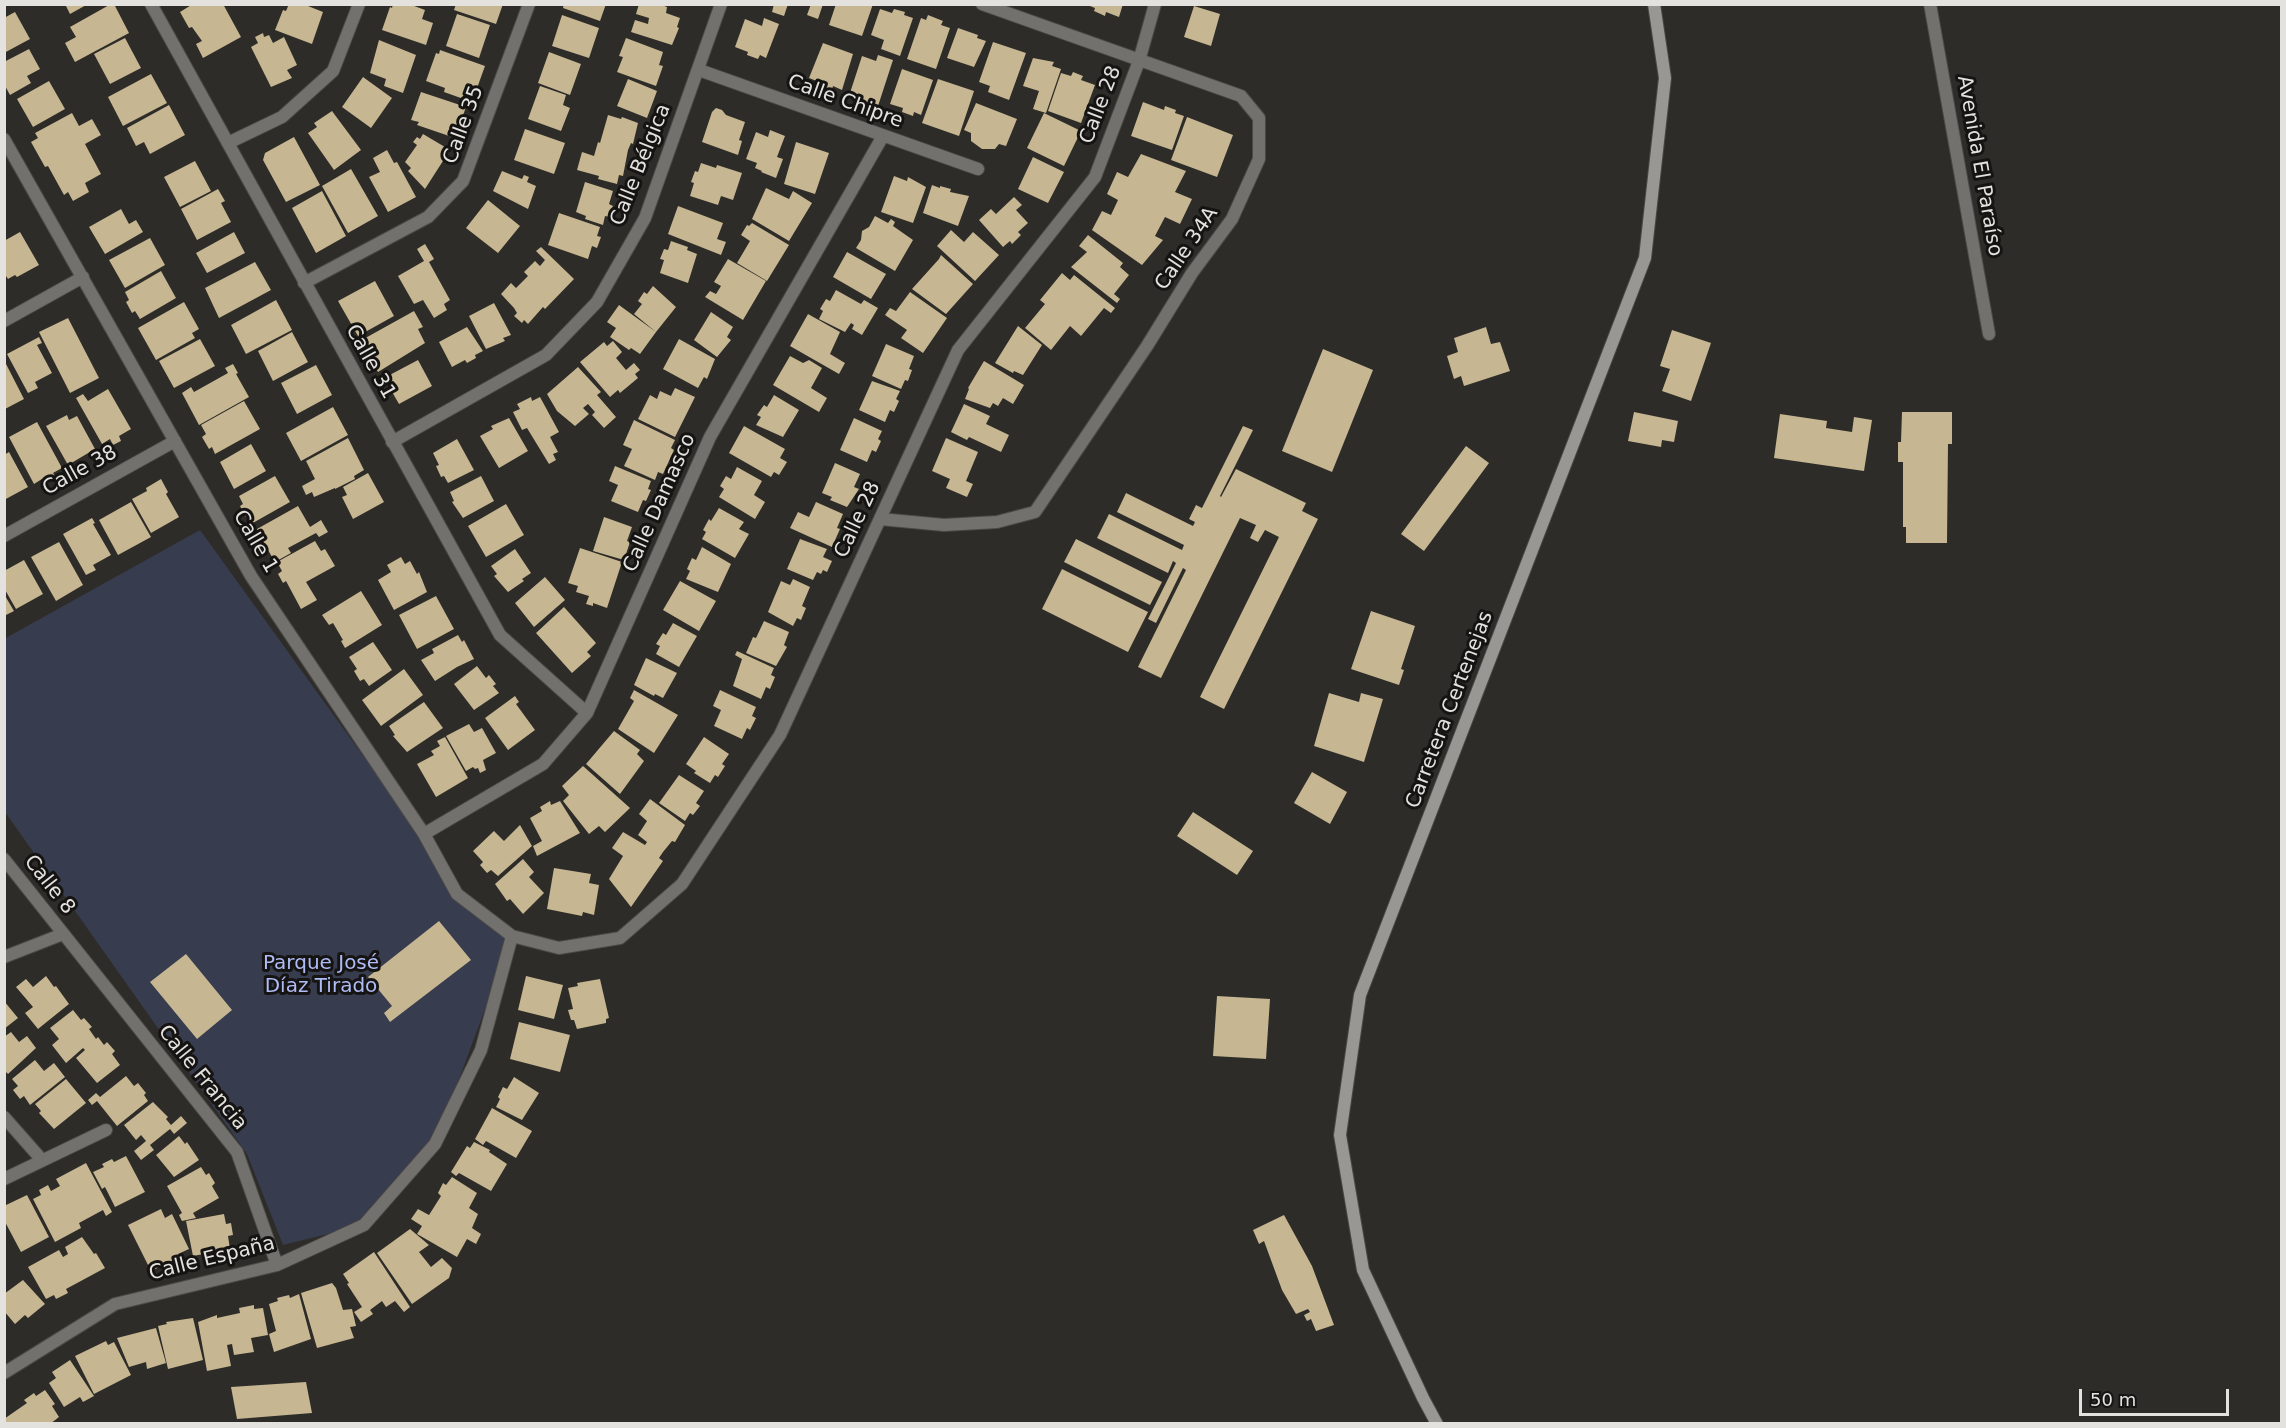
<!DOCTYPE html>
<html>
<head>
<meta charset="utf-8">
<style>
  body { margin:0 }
  #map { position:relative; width:2286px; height:1428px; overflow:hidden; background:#2e2c28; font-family:"DejaVu Sans",sans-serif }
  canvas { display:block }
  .frame { position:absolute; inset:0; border:6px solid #e3e2df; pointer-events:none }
  .scale { position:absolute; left:2079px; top:1389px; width:150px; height:27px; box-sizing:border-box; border:3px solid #e3e2df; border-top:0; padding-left:8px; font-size:18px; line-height:21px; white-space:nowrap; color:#e3e2df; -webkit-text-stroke:4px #151412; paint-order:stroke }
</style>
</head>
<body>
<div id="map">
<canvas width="2286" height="1428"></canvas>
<div class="frame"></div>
<div class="scale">50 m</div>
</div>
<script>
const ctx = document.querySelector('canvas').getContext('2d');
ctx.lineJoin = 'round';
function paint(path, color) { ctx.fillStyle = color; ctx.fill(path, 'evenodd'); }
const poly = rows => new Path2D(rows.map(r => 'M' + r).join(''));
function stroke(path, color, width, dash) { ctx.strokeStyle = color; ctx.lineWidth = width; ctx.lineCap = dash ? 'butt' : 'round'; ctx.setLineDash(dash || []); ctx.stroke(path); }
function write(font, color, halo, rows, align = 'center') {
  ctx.font = font + ' "DejaVu Sans",sans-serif'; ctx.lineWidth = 6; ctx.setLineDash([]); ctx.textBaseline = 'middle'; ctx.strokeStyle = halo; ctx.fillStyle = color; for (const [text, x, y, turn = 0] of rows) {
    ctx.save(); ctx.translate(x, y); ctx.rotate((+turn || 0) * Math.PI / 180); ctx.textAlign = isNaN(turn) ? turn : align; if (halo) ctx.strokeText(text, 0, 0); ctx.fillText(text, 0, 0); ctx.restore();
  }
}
paint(poly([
  [200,530,470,904,512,936,435,1144,364,1225,283,1245,247,1154,5,812,4,639]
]), '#383c4f');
paint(poly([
  [65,4,88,4,70,14],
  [111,4,114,4,129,33,75,62,65,43,76,37,70,27],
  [193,4,223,4,241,37,203,58,196,44,202,41,192,27,189,28,180,12],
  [289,4,303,4,323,12,312,44,275,30,283,10,286,11],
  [393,4,409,4,425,10,422,19,433,23,426,45,382,30,390,7,392,8],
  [456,4,503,4,496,24,454,10],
  [564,4,606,4,600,21,563,8],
  [639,4,659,4,667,7,666,13,680,18,677,27,679,28,672,45,631,32,635,20,648,24,649,18,636,14],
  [774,4,788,4,784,16,772,12],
  [811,4,823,4,818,19,807,15],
  [836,4,873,4,862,36,829,25],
  [1085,4,1123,4,1119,17,1106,12,1105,16,1094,11,1095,8],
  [1194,6,1220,14,1211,46,1184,37],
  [880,9,892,13,894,9,905,12,904,15,913,18,900,56,881,49,884,40,871,35],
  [15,12,30,39,4,53,4,18],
  [457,14,490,25,479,58,446,46],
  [562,15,599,28,589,58,552,46],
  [928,15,943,21,941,25,950,28,936,69,907,59,921,18,926,20],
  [764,18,779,24,766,58,760,55,758,59,747,55,748,52,735,47,745,19,762,26],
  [958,28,978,35,977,38,986,41,974,67,947,58],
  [263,33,264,37,269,35,273,43,284,37,297,65,287,70,292,78,271,87,251,47,258,43,255,37],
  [125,38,141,68,110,84,94,54],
  [626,38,663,52,659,65,663,66,656,86,617,72,623,57,619,56],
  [379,40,416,55,403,93,384,86,386,79,370,73],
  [993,42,1026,53,1009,100,988,92,990,86,979,82],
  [823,43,853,54,842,90,833,86,832,90,821,86,822,83,809,78],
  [29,49,40,69,27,76,31,83,10,95,4,84,4,62],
  [440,50,485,66,472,102,444,92,445,88,426,81,436,53,439,54],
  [549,52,581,64,570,95,538,83],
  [878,55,893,60,878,106,849,96,862,56,876,61],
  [1033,58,1054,62,1052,66,1061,69,1046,113,1033,109,1039,91,1023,86],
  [902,69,933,80,921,115,914,112,913,116,902,112,903,108,890,104],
  [1073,72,1083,76,1081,80,1095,85,1081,123,1048,111,1061,73,1071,76],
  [151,74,167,103,123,126,108,97],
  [363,77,392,98,371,128,342,107],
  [628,79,657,91,647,118,617,106],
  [938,79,974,91,959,136,922,123],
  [49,81,65,109,33,127,17,99],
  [540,86,566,95,563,105,570,108,561,131,528,119],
  [421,92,466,107,455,138,417,125,419,122,411,120],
  [1143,102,1164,110,1165,106,1176,110,1175,113,1184,116,1172,150,1131,136],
  [976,103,1017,119,1006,146,999,144,995,149,982,149,971,141,971,133,964,130],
  [169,105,185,135,150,154,144,142,136,146,127,128],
  [716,108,722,110,726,115,745,122,739,140,742,141,738,155,702,142,712,112],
  [332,111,361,150,334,170,308,133,317,127,314,123],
  [72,113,79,126,92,119,101,135,85,144,101,174,85,183,89,192,73,201,68,192,64,195,48,166,45,167,31,142,38,138,35,133],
  [1044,113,1081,131,1064,166,1027,148],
  [608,115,621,119,622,117,638,123,633,144,631,143,628,150,623,176,619,175,617,184,598,179,599,176,577,170,582,152,594,156,598,142,600,143],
  [1187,117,1233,135,1217,177,1171,160],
  [525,129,565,143,554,174,514,160],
  [770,130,785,136,777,157,783,159,776,178,761,172,762,171,755,168,757,163,746,159,756,132,768,137],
  [423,134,450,150,425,189,408,171,411,168,405,162,417,145,413,142,417,137,420,139],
  [294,137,320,185,286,202,263,160,265,153],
  [796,142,829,153,815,194,784,184],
  [387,150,394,163,397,162,416,197,388,212,369,177,380,172,373,158],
  [1141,154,1186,171,1175,192,1192,199,1180,224,1165,217,1155,236,1163,240,1142,265,1092,230,1102,211,1111,215,1118,200,1107,194,1117,172,1128,177],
  [1033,157,1064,172,1048,203,1018,189],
  [195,161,211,191,180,207,164,177],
  [701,163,716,168,717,165,742,173,733,200,721,196,718,205,690,196,694,183,691,182,695,171,698,172],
  [351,169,378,216,348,233,322,186],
  [502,171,522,179,524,175,529,177,527,182,536,186,528,209,493,191],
  [894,176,907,181,908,177,926,187,913,223,881,212],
  [585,182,613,191,609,204,613,206,609,217,605,216,603,225,585,219,586,216,576,212],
  [932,185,940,188,940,186,951,189,950,192,969,196,958,226,923,213],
  [766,188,789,199,793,191,812,203,789,241,752,219],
  [218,189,225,201,221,203,231,222,197,240,181,209],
  [322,191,346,236,316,253,292,208],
  [1014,197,1022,205,1016,210,1028,223,1018,232,1021,235,1012,244,1010,241,1003,247,979,220,991,209,996,214],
  [488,200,520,226,498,253,466,228],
  [678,206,723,223,717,239,726,242,721,255,668,234],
  [121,209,129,224,136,220,143,232,105,254,89,227],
  [559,213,600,227,597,236,601,237,597,248,592,246,588,259,548,245],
  [875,216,888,223,891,219,895,222,893,226,913,240,895,271,856,248,861,240,862,231,869,227],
  [752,223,789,245,767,281,737,263,750,241,741,235,747,225,749,226],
  [951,230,964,242,973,232,999,255,975,281,937,246],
  [20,232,39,265,17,277,15,275,8,279,4,273,4,241],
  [234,232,245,253,207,273,196,253],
  [1088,235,1123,263,1120,267,1129,275,1114,294,1120,299,1117,303,1071,267,1087,252,1079,246],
  [150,238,165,265,125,288,109,260],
  [671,241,688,247,687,250,697,254,688,283,660,273,664,260,660,259,664,249,668,250],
  [425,244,434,259,429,262,450,300,444,304,447,310,434,318,423,300,414,304,398,276,424,261,417,249],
  [541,247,574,279,545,309,543,307,528,324,524,320,522,323,514,316,517,313,514,308,501,294,511,283,516,288,528,276,524,272,535,261,540,266,545,260,536,251],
  [847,252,886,274,871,299,833,277],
  [941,255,973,284,946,314,912,289,939,259],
  [728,259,766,281,743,320,705,297,710,291,716,294,721,286,714,282],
  [255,262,271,290,219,318,205,288],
  [161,271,176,298,140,319,135,311,132,313,126,302,129,300,125,292],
  [1062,273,1070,280,1074,275,1115,308,1111,313,1104,308,1081,336,1070,326,1051,350,1025,328,1045,304,1040,300],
  [375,281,394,316,358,336,338,301],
  [653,286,676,307,656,332,634,314,642,304,638,301,644,292,647,294],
  [836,290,861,304,864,300,878,308,862,335,852,329,854,325,851,323,845,332,819,319,823,311,820,309,826,299,830,301],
  [910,292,947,318,923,353,901,338,907,330,885,315,890,308,896,311],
  [276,300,292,330,246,354,231,325],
  [184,302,199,329,192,333,195,338,156,360,138,328],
  [494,303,511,335,503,338,505,341,486,349,469,316],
  [619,305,656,332,640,354,631,348,629,350,610,337,616,328,607,322],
  [414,311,423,327,418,329,425,343,378,372,360,341],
  [711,312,733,327,727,337,731,340,717,357,694,340],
  [808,314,840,332,830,354,845,363,839,374,790,346],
  [68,318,99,378,70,393,39,332],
  [1018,326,1042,345,1023,375,1014,371,1013,373,995,363],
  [467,327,483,351,475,355,476,358,467,363,465,360,452,367,439,342],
  [1486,327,1491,344,1500,342,1510,371,1464,386,1461,376,1454,379,1447,356,1458,352,1454,338],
  [1672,330,1711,343,1691,401,1662,391,1670,369,1660,366],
  [292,332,308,362,273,381,258,351],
  [39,337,42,343,37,345,52,373,35,382,38,388,28,393,7,354],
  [200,339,215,366,174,388,159,361],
  [679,339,715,359,707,379,704,377,698,388,663,369],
  [613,341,622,352,616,358,626,370,634,363,640,370,635,374,638,378,620,393,618,390,610,397,580,362,604,342,607,346],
  [886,344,914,356,909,369,912,370,908,381,905,380,901,389,872,376],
  [1323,349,1373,370,1332,472,1282,451],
  [790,356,803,363,809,360,822,368,811,388,827,398,819,412,773,385],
  [418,360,432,386,399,404,384,378],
  [984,361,1024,385,1013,404,1003,398,998,406,993,403,990,408,965,399,969,389,968,388],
  [5,362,24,399,5,409],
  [233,364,238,373,236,374,249,397,199,425,182,393,191,387,194,392,228,373,225,368],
  [316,365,332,395,297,414,281,383],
  [578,367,601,392,597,395,616,417,604,428,592,415,595,412,588,404,583,408,589,414,575,426,557,411,547,394],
  [872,381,900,391,896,399,899,401,894,412,890,410,885,422,859,410],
  [675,388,695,397,675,437,638,419,650,395,657,399,660,391,671,396],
  [108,389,131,429,119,436,121,441,113,445,110,439,102,444,76,398,83,394,88,401],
  [774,395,799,410,783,437,756,425,761,417,757,415,764,405,767,407],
  [531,397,532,401,540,397,559,432,550,437,558,452,553,454,556,460,549,464,527,428,522,430,513,412,520,409,517,404],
  [244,401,260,429,215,454,212,447,209,449,202,437,206,434,201,425],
  [964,404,990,416,986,424,1009,435,1001,452,969,437,967,440,951,432],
  [333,407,348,435,301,461,286,433],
  [1634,412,1678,421,1674,442,1662,440,1661,447,1628,441],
  [1902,412,1952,412,1952,444,1948,444,1947,543,1906,543,1906,527,1903,527,1903,462,1898,462,1898,442,1901,442],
  [1780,414,1827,421,1826,428,1852,432,1854,417,1872,420,1864,471,1774,458],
  [67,415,69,420,77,416,95,449,68,465,46,426],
  [509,418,528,451,499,468,480,436,493,429,491,426],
  [854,418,882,431,878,439,881,441,876,452,872,450,867,462,840,450],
  [634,420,675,440,671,448,674,450,663,474,658,472,655,480,624,466,632,449,623,445],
  [37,422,62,468,53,473,55,476,43,482,42,479,34,484,9,437],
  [744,426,785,449,780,458,787,462,779,475,774,472,771,477,729,453],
  [1243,426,1253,430,1220,496,1221,497,1236,469,1306,503,1302,511,1318,519,1224,709,1200,697,1279,537,1265,530,1258,542,1250,538,1256,525,1240,518,1161,678,1138,667,1186,570,1183,568,1156,623,1148,619,1176,563,1173,561,1168,573,1097,538,1109,514,1182,550,1184,545,1117,512,1126,493,1193,526,1195,522,1189,519,1196,505,1202,508],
  [348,438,364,470,354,476,355,479,335,489,335,488,314,497,312,492,306,495,302,486,315,479,306,461],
  [946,438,978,452,966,481,973,484,967,497,946,488,950,479,932,471],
  [457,439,474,470,448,483,444,476,441,477,436,466,439,465,433,453],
  [251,444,266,471,234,489,220,462],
  [1466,446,1489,463,1424,551,1401,534],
  [9,452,28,487,4,500,4,455],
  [835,463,860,474,854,487,859,489,847,507,830,500,832,497,822,493],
  [615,466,651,481,648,489,651,490,646,501,643,500,638,512,611,501,618,485,609,481],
  [737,467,762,481,754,495,765,502,755,519,719,497,724,489,720,486,726,476,731,479],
  [368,473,384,502,353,519,342,497,347,495,343,487],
  [275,476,290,502,251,524,249,516,246,517,240,506,243,504,239,496],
  [481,476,494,501,463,518,452,502,454,501,450,492],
  [161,479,168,492,166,494,179,517,151,533,132,499,147,491,146,488],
  [131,502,151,537,118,555,99,520],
  [816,502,843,514,837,528,840,529,832,547,790,528,798,512,809,517],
  [506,504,524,535,486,557,468,526],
  [298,506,310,527,321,520,328,532,319,537,316,533,288,548,291,553,275,562,268,550,265,551,262,546,265,545,257,529],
  [719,508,744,522,739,529,749,534,735,558,702,539,706,532,703,530,709,519,711,521],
  [604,517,632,527,627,541,630,542,624,560,593,551],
  [92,518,95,523,93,524,111,555,93,565,96,570,86,575,63,534],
  [800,539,827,549,823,557,832,561,827,572,823,570,821,574,817,572,813,580,787,569],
  [1076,539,1162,582,1150,605,1064,562],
  [315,541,321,551,325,549,335,566,306,582,317,600,301,609,286,581,283,583,278,574,282,571,277,562],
  [59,542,83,585,56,601,31,557],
  [702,547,731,564,718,592,686,579,690,571,687,569,692,558,696,560],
  [580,548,622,562,607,608,593,603,593,606,586,604,589,596,576,592,578,586,568,583],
  [515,549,531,573,522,579,524,581,508,592,494,576,497,574,491,566],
  [401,557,405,564,410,561,417,574,419,572,427,592,394,610,378,580,391,572,387,565],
  [24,560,43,594,16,609,4,588,4,571],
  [1062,569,1148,612,1128,652,1042,609],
  [545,577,565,600,534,627,515,603],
  [793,579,810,587,802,606,806,608,801,620,797,618,793,626,768,612,781,581,790,585],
  [680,581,716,601,699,631,663,610],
  [361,591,382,625,345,648,341,641,343,640,333,623,329,625,322,615],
  [4,594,14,611,4,616],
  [436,596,454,629,417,649,399,615],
  [564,607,596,643,587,652,591,656,572,673,536,633],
  [1371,611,1415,626,1401,669,1404,670,1399,685,1351,669],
  [764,621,789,632,784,645,787,647,776,666,746,653,753,637,756,638],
  [673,623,697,636,679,667,656,654,660,646,656,644,663,633,666,635],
  [458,635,462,642,464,640,474,659,457,667,435,681,421,660,434,653,432,649],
  [373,642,392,670,369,686,364,679,360,681,354,671,357,669,349,657],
  [737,651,774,668,771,675,775,677,770,689,766,687,761,699,733,686,742,659,735,655],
  [646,658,677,673,663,698,655,694,654,696,634,685],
  [477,666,486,678,489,675,496,684,493,686,499,693,474,710,454,684],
  [404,669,423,695,381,726,362,700],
  [634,690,678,715,654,753,618,729,634,701,630,698],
  [720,690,756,707,752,716,756,718,750,730,747,728,742,739,714,726,721,710,713,706],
  [1329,693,1359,702,1361,693,1383,699,1364,762,1314,746],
  [515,696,519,702,516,704,535,730,508,750,485,718],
  [424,702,443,728,407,752,393,736,395,735,389,726],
  [469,724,474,732,482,728,496,753,483,760,486,770,480,773,478,768,475,769,473,767,466,771,446,736],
  [614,731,640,750,637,754,644,761,620,794,586,764],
  [445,737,468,778,436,797,417,764,434,755,431,751,440,746,437,741],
  [704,737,729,754,722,764,725,766,718,777,715,775,710,783,694,773,696,771,686,764],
  [583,766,630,808,605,832,599,826,589,834,563,801,569,795,562,786],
  [1312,772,1347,792,1330,824,1294,803],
  [679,775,704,791,696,803,700,806,693,815,690,813,685,821,659,803],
  [650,799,685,825,675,842,672,841,663,852,659,858,663,861,631,907,609,879,623,856,612,848,623,832,645,845,647,842,638,835,647,821,639,814],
  [550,801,551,805,560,801,580,833,537,856,533,846,542,841,530,818,542,811,540,807],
  [1193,812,1253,851,1237,875,1177,836],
  [520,825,532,846,498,876,491,870,487,873,480,865,483,862,473,851,494,831,504,841],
  [523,859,534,872,529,877,544,893,523,914,510,899,507,901,495,884],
  [554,868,591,874,589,883,599,885,594,915,583,912,582,916,547,909],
  [439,921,471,960,390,1022,384,1013,392,1006,368,977],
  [186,954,232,1010,197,1039,150,982],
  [46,976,54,987,56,986,69,1004,38,1029,25,1013,33,1007,16,987,26,979,33,987],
  [526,976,563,985,554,1019,518,1010],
  [600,979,609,1018,606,1019,606,1023,577,1029,574,1020,571,1020,568,1010,573,1009,568,988,578,986,577,983],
  [1217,996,1270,999,1266,1059,1213,1056],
  [4,1001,18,1018,4,1029],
  [73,1010,81,1020,84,1018,92,1027,89,1029,96,1039,98,1037,104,1045,107,1042,115,1051,112,1054,120,1065,97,1083,76,1058,85,1050,83,1048,66,1063,52,1045,59,1039,50,1028],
  [519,1022,570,1035,560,1072,510,1059],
  [11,1032,19,1042,27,1036,36,1048,8,1074,4,1070,4,1037],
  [35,1060,44,1071,54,1063,65,1077,30,1105,24,1096,20,1099,13,1090,18,1086,12,1079],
  [126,1076,134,1086,138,1083,146,1093,144,1095,148,1101,117,1126,97,1101,92,1105,88,1100,96,1093,100,1097],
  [514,1077,539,1093,522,1120,496,1107,500,1099,498,1097,503,1087,507,1089],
  [66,1079,86,1103,54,1129,39,1113,41,1111,35,1104],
  [153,1102,168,1117,166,1119,171,1125,181,1116,187,1123,174,1134,170,1129,150,1145,154,1150,141,1160,134,1151,146,1141,141,1135,136,1140,124,1125],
  [492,1108,532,1131,516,1158,486,1141,483,1145,475,1139],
  [179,1136,185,1144,187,1142,199,1160,174,1177,156,1155],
  [474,1142,490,1150,489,1152,507,1164,491,1191,459,1173,456,1176,451,1172,467,1146,470,1148],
  [126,1156,145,1192,115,1207,105,1187,102,1189,93,1172,104,1167,102,1164,112,1159,114,1162],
  [86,1163,112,1212,106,1216,103,1210,79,1223,81,1228,55,1242,33,1199,41,1195,39,1190,48,1185,51,1191,60,1186,56,1179],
  [201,1167,206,1175,209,1173,215,1183,212,1186,219,1198,193,1213,196,1218,182,1221,179,1215,182,1213,167,1186],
  [452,1177,477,1193,469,1208,478,1214,472,1228,481,1234,476,1244,467,1239,457,1257,417,1234,422,1226,411,1219,418,1209,429,1215,441,1196,438,1193,443,1183,446,1185],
  [27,1195,49,1237,21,1252,4,1220,4,1206],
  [161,1209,165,1218,172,1214,189,1249,178,1254,180,1257,151,1271,128,1225],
  [224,1214,226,1224,231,1223,233,1235,228,1236,230,1249,193,1256,186,1221],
  [1284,1215,1312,1266,1334,1325,1316,1331,1311,1319,1307,1321,1304,1315,1310,1312,1308,1309,1296,1314,1282,1290,1264,1241,1259,1244,1253,1230],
  [410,1229,429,1245,419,1252,431,1267,442,1258,452,1268,449,1278,412,1304,377,1253],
  [82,1237,94,1254,96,1253,105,1268,66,1289,68,1293,56,1299,54,1295,46,1299,28,1267,59,1250,63,1257,68,1254,65,1247],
  [374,1252,410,1307,404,1312,395,1301,386,1307,382,1301,370,1310,373,1314,361,1322,354,1312,362,1307,347,1284,349,1283,343,1274],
  [23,1280,45,1304,28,1318,25,1315,15,1324,4,1311,4,1294],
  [332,1283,336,1288,343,1310,352,1309,356,1326,350,1327,354,1338,317,1348,301,1293],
  [299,1294,311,1339,274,1352,269,1334,276,1331,269,1304,278,1301,277,1298,289,1295,290,1298],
  [254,1305,254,1309,263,1308,268,1335,251,1338,254,1352,234,1355,232,1344,227,1345,231,1366,207,1371,198,1322,217,1315,217,1318,240,1313,239,1308],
  [193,1318,203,1360,168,1369,158,1326,167,1324,166,1322],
  [156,1328,166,1363,147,1369,146,1362,129,1367,117,1338],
  [106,1341,108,1345,114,1342,131,1375,94,1394,75,1356],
  [70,1360,94,1396,83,1402,80,1397,64,1407,49,1383,56,1378,52,1372],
  [306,1382,312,1413,237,1419,231,1387],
  [45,1390,55,1404,52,1406,59,1417,50,1424,4,1424,4,1419,27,1403,24,1400,34,1393,36,1396]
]), '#c6b691');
const street = poly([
  [151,4,500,635,587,713],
  [1930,4,1989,334],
  [699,70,978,169],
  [4,139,251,576,424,834,457,894,512,936,559,948,620,938,682,884,780,735,958,350,1095,177,1139,61,1155,4],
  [228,143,282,117,333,71,359,4],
  [304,283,428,217,463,181,529,4],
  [4,321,83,277],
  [392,442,546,355,597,302,645,218,721,4],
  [880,519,944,525,997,522,1035,512,1147,346,1192,273,1232,219,1259,159,1259,118,1241,96,982,4],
  [4,536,175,441],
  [424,834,543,764,587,713,710,437,883,136],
  [4,859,237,1152,277,1265],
  [4,957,63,934],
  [4,1117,42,1160],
  [4,1179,106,1130],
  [4,1373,115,1304,277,1265,364,1225,435,1144,481,1050,512,936]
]);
const secondary = poly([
  [1437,1424,1423,1398,1363,1270,1340,1135,1360,995,1645,258,1665,78,1654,4]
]);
stroke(street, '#4b4945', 14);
stroke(secondary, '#4b4945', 14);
stroke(street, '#72716e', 12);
stroke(secondary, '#999794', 12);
write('20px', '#e3e2df', '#151412', [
  ["Calle Chipre",845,102,20],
  ["Calle 28",1101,105,-69],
  ["Calle 35",464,125,-70],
  ["Calle Bélgica",641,165,-68],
  ["Avenida El Paraíso",1979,166,80],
  ["Calle 34A",1187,249,-56],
  ["Calle 31",370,362,61],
  ["Calle 38",80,471,-29],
  ["Calle Damasco",660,503,-66],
  ["Calle 28",858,520,-65],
  ["Calle 1",255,542,60],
  ["Carretera Certenejas",1450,710,-69],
  ["Calle 8",49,885,52],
  ["Calle Francia",202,1078,51],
  ["Calle España",212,1259,-14]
]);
write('20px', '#afbbf5', '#151412', [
  ["Parque José",321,964],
  ["Díaz Tirado",321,987]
]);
</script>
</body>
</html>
